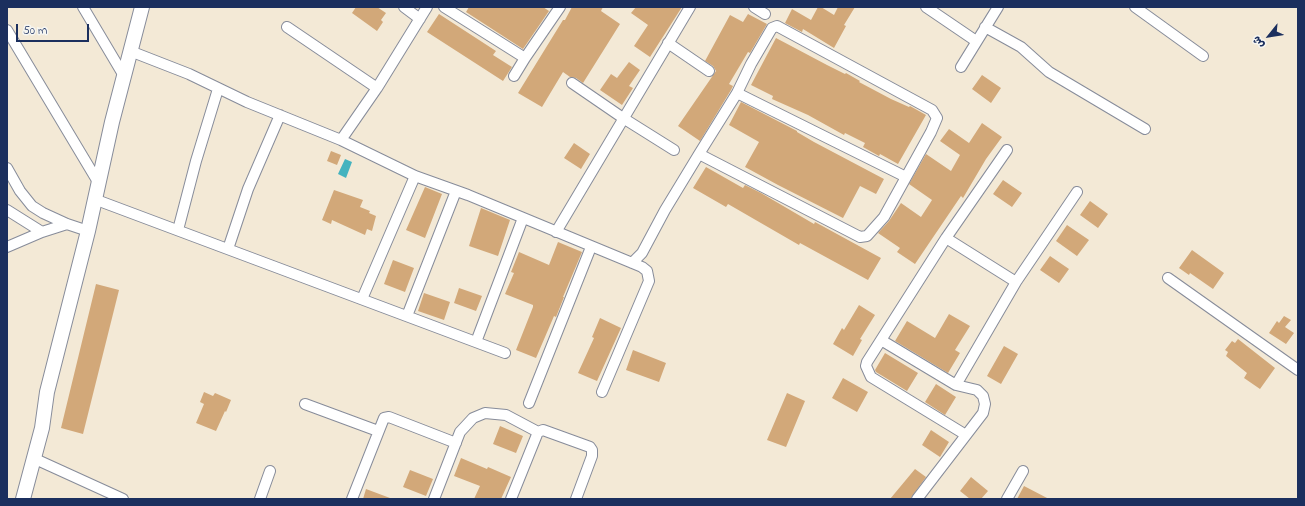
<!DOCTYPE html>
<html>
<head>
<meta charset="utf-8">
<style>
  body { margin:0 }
  #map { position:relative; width:1305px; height:506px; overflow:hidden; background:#f3e9d6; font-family:"Indie Flower","Playpen Sans Arabic",sans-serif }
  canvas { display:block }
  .frame { position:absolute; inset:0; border:8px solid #1b2f5e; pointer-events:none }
  .north { position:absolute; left:1249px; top:16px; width:40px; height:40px; -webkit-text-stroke:3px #f6f6f2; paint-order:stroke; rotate:240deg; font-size:11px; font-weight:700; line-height:16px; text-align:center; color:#1b2f5e }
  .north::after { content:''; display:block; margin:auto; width:14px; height:18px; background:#1b2f5e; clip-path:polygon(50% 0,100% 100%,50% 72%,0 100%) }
  .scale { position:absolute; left:16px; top:24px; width:73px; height:18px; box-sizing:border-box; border:2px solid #1b2f5e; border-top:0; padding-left:5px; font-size:12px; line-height:14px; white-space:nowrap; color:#1b2f5e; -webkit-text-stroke:3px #f6f6f2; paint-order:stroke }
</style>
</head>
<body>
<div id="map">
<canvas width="1305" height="506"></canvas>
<div class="frame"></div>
<div class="north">ش</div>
<div class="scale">50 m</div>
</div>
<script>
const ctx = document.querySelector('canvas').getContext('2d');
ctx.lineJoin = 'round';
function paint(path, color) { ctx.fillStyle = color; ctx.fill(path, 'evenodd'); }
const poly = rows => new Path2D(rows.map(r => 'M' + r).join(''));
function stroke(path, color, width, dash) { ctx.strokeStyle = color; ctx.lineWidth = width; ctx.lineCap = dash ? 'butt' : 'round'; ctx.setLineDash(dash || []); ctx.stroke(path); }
paint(poly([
  [345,159,352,162,346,178,338,174]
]), '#44b3bf');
paint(poly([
  [356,7,377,7,386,13,381,20,383,22,377,31,352,13],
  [469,7,543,7,549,11,523,49,466,12],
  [572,7,603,7,601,11,620,24,583,83,576,78,570,77,563,72,542,107,518,93,563,20,565,20],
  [636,7,682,7,650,57,634,46,648,25,631,13],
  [818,7,821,7,834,15,838,7,855,7,844,25,846,26,834,48,803,29,802,32,785,23,792,9,811,20],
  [439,14,496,51,493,55,512,67,503,81,427,32],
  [748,14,767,24,750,53,748,52,729,84,733,86,731,90,700,141,678,126,716,71,713,66,705,61,730,15,743,22],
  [776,38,827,65,845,74,846,73,860,81,859,82,891,99,909,107,910,106,926,115,898,164,880,154,879,156,863,147,865,143,845,133,844,135,808,115,772,99,773,96,751,85],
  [629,62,640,70,629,86,633,88,622,105,600,90,611,74,617,78],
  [982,75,1001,88,991,103,972,89],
  [741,102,797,131,797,132,814,142,884,179,876,194,860,186,843,218,778,185,745,167,759,142,729,125],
  [982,123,1002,137,986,159,963,198,961,196,915,264,897,252,900,248,878,233,889,221,901,203,921,217,932,200,909,184,926,154,951,171,960,155,940,141,949,129,969,143],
  [574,143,590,154,581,169,564,158],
  [331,151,341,155,337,165,327,161],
  [706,167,743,188,745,185,761,193,814,224,815,222,881,258,868,280,800,243,799,245,728,204,726,207,693,188],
  [1003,180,1022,193,1012,207,993,194],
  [425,187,442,194,425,238,406,230],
  [334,190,363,200,360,207,370,211,369,213,376,216,372,231,367,229,365,235,332,220,331,224,322,220],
  [1090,201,1108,214,1098,228,1080,215],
  [481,208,510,220,498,256,469,246],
  [1067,225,1089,240,1077,256,1056,241],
  [558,242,582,252,563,297,564,297,556,317,554,316,536,358,516,350,533,307,533,305,505,294,514,273,511,272,519,252,549,265],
  [1192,250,1224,273,1213,289,1190,273,1189,275,1179,268],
  [1050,256,1069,269,1059,283,1040,270],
  [393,260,414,268,405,292,384,284],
  [96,284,119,290,83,434,61,428],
  [459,288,482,296,476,311,454,303],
  [424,293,450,302,444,320,418,311],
  [859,305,875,315,860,339,862,340,853,356,833,344,842,328,844,330],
  [949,314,970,326,955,350,960,353,948,373,895,341,907,321,935,338],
  [1284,316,1291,320,1285,327,1294,333,1286,344,1269,333,1277,321,1279,323],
  [600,318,621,328,597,381,578,373,594,338,592,337],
  [1238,339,1275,368,1260,389,1244,378,1247,373,1226,356,1228,352,1225,350,1232,341,1235,343],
  [1004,346,1018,354,1001,384,987,376],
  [633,350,666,363,659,382,626,370],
  [885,353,918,373,907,391,876,372,875,370],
  [843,378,868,392,857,412,832,398],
  [936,384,956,397,945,415,925,402],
  [204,392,213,396,215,393,231,400,226,412,225,411,216,431,196,423,204,404,200,402],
  [787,393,805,401,786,447,767,440],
  [500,426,523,436,516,453,493,444],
  [931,430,949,442,940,457,922,445],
  [461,458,487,469,488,467,511,477,501,499,474,499,480,486,454,476],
  [915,469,926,477,910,499,890,499],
  [410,470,433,479,426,496,403,487],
  [971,477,988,491,981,499,970,499,960,491],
  [1024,486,1049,499,1017,499],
  [366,489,390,498,390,499,363,499]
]), '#d2a879');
const street = poly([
  [83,7,124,76],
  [404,7,420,19],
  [444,7,525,58],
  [754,7,765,14],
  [926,7,976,41],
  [1135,7,1203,56],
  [287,27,377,88],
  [985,27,1021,47,1049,72,1145,129],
  [7,30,98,182],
  [668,43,709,71],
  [130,51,189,74,247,102,341,140,415,176,468,195,642,267,647,271,649,281,602,392],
  [961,67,998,7],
  [514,76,525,58,560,7],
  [572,83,623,118,674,150],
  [737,93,906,177],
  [341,140,377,88,427,7],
  [7,168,20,191,32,206,43,213,67,224,88,231],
  [94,199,505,353],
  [7,210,42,232],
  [178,230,196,161,218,89],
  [556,232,690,7],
  [946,238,1016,282],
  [7,247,42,232,67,224],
  [228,249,248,189,280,115],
  [632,263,642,253,665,210,699,154,737,93,751,64,772,28,777,26,932,110,937,118,931,132,884,217,867,236,860,237,699,154],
  [1168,278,1298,370],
  [362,299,415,176],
  [407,316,456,191],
  [881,340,867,362,866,366,871,377,966,435],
  [476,342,523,218],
  [956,385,1016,282,1077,192],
  [529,403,591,247],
  [305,404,378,431],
  [33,458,123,499],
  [260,499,270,471],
  [352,499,384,418,389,417,456,443],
  [434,499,460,432,473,418,485,413,506,415,538,432],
  [511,499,538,432,543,430,590,447,592,450,592,456,576,499],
  [917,499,983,413,985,404,983,396,977,390,956,385,881,340,946,238,1007,150],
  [1007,499,1023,471]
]);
const secondary = poly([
  [23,499,42,428,47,392,88,231,112,122,142,7]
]);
stroke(street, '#878c9a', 12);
stroke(secondary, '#878c9a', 16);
stroke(street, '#fff', 10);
stroke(secondary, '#fff', 14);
</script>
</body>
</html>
